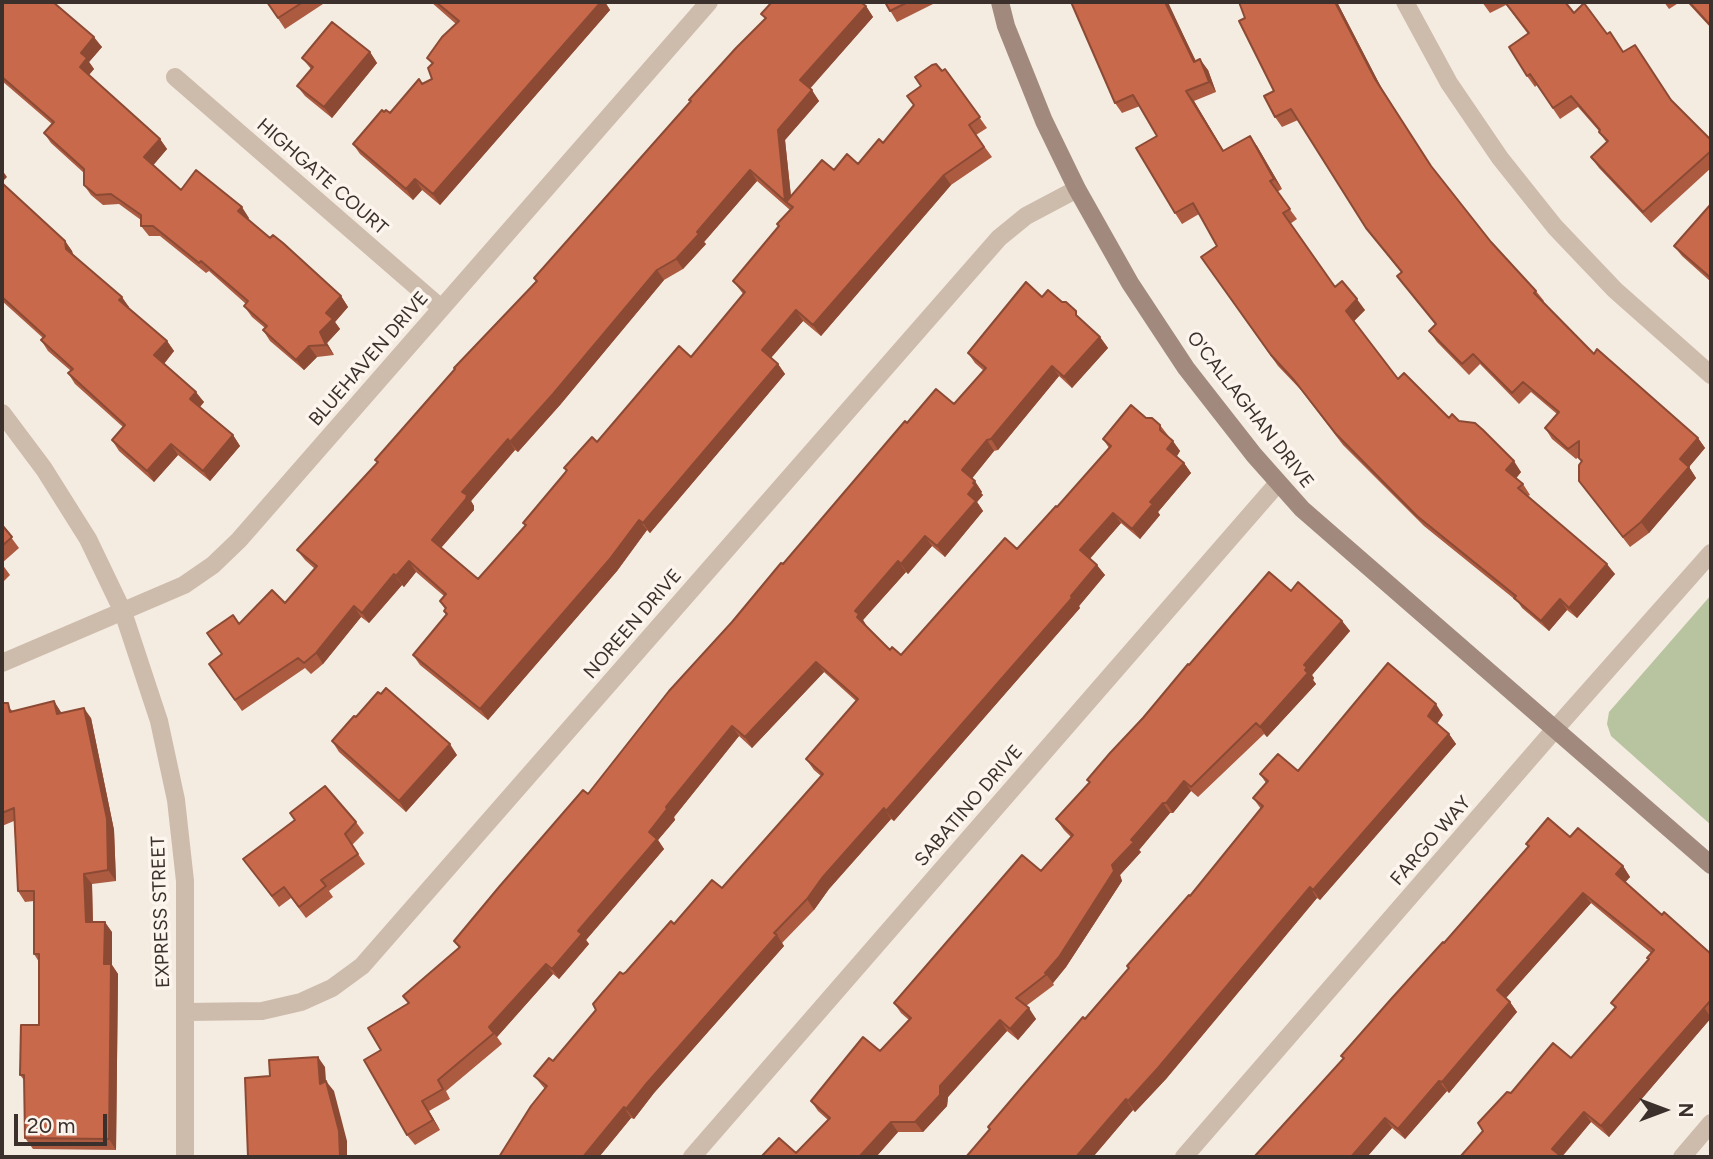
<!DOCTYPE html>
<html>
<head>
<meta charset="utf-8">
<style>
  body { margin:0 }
  #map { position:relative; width:1713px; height:1159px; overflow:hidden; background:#f4ebe1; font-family:Figtree,sans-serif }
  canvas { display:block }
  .frame { position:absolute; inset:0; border:4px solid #3b302b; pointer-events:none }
  .north { position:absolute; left:1629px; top:1075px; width:70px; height:70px; -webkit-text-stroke:5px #fbf5ee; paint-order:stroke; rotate:90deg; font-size:19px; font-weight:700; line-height:28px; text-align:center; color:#3b302b }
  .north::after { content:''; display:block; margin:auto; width:24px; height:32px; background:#3b302b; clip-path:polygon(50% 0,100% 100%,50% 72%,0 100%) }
  .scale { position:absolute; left:14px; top:1114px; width:93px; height:32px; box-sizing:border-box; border:4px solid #3b302b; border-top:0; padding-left:9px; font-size:21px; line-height:24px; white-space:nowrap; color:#3b302b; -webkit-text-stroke:5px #fbf5ee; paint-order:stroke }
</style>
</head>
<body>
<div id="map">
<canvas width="1713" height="1159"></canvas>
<div class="frame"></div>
<div class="north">N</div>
<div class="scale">20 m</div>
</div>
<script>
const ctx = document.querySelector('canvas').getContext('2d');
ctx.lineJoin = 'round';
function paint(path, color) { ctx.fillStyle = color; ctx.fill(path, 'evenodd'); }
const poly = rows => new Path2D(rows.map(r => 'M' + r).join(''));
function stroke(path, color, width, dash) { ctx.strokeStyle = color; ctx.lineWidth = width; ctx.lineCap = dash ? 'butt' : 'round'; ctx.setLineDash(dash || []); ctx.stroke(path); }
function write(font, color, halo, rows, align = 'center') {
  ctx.font = font + ' Figtree,sans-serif'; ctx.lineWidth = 7; ctx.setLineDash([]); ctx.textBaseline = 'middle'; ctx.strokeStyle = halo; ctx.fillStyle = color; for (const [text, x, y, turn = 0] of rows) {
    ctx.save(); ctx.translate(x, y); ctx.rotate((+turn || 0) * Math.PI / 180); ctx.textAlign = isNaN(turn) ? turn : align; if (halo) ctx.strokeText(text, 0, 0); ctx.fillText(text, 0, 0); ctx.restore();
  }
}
paint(poly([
  [1711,595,1711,825,1611,736,1607,724,1609,712]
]), '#b8c4a0');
stroke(poly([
  [1405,2,1449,83,1500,158,1555,227,1615,290,1711,375],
  [175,77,441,308],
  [2,413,44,469,88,539,123,612,159,721,176,800,185,881,185,1157],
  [2,663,184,585,213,565,239,540,709,2],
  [186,1012,262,1011,301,1002,332,988,362,966,999,238,1026,216,1077,189],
  [692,1157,1278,483],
  [1184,1157,1556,728,1711,553],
  [1682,1157,1711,1123]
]), '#cdbbac', 18);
stroke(poly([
  [1000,2,1006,26,1044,121,1077,189,1130,283,1186,368,1254,455,1302,509,1711,865]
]), '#a18a7d', 18);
paint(poly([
  [2,2,56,2,55,3,102,47,89,62,94,69,89,75,160,139,167,149,153,165,181,190,249,218,248,219,341,296,348,307,335,322,340,329,327,343,334,355,317,357,304,370,270,341,263,330,265,328,252,317,244,306,246,304,209,271,206,273,160,236,149,236,141,226,141,220,119,204,103,205,91,195,84,185,84,173,51,143,44,133,52,124,2,81],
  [267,2,326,2,285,29],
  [431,2,605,2,610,10,440,205,422,190,413,200,360,154,353,144,384,112,390,113,422,84,432,79,432,64,427,58,456,24],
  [885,2,937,2,897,22],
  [1239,2,1337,2,1382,89,1434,171,1491,242,1536,291,1544,301,1543,302,1594,354,1698,438,1705,448,1689,467,1696,478,1649,533,1630,547,1579,481,1582,462,1579,457,1576,459,1552,439,1545,428,1557,414,1531,392,1519,404,1480,364,1469,375,1437,342,1429,331,1436,325,1397,276,1401,272,1366,228,1298,120,1282,127,1275,117,1274,91],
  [1482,2,1565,2,1574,13,1607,34,1624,52,1711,140,1711,168,1651,223,1599,168,1591,157,1607,143,1599,132,1599,131,1578,107,1560,119,1537,85,1535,87,1527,76,1528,34,1506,5,1490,13],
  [1664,2,1680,2,1669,9],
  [1687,2,1711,2,1711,36,1711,28],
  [866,6,873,17,810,88,819,101,785,140,791,196,834,170,858,164,883,143,945,69,987,128,976,135,992,157,951,185,821,336,803,321,771,358,778,364,785,374,650,533,647,530,617,571,488,720,420,665,413,655,446,615,444,611,445,609,440,601,444,596,416,572,404,587,402,585,369,623,361,617,323,664,311,674,305,668,242,711,209,664,222,654,239,624,285,603,315,569,305,560,297,550,377,463,375,460,536,281,534,278,765,19,761,14],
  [757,181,790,210,779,227,733,281,744,295,691,357,597,442,564,468,566,471,565,473,523,523,525,526,478,579,441,548,474,510,474,506,471,501,515,450,518,452,560,405,664,280,683,269,706,244,704,242],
  [1170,8,1196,61,1208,70,1216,92,1194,101,1224,151,1257,146,1282,189,1277,192,1297,219,1290,224,1335,287,1365,310,1354,321,1398,379,1449,418,1459,421,1521,472,1516,478,1523,484,1530,495,1528,496,1615,574,1577,618,1567,610,1549,631,1522,608,1518,602,1424,526,1343,445,1301,390,1278,366,1201,257,1217,246,1199,214,1182,224,1175,213,1157,136,1140,106,1122,113,1115,103],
  [370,52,377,63,332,118,305,96,297,86,311,69,302,58],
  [2,183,65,241,72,251,73,254,129,307,129,308,167,341,174,351,164,364,204,402,200,407,233,435,240,446,210,481,178,455,154,482,119,451,112,440,123,427,75,384,68,373,71,371,48,351,41,340,43,338,2,301],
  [1711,204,1711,282,1682,256,1674,246],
  [1042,297,1083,322,1100,337,1108,348,1072,388,1059,376,998,450,994,451,972,478,982,492,981,493,983,495,977,502,983,511,945,557,932,546,908,574,906,572,863,620,866,625,866,626,890,650,901,655,1017,549,1057,507,1109,448,1103,439,1146,418,1160,425,1180,451,1177,456,1184,463,1191,473,1158,512,1160,515,1140,539,1121,523,1090,558,1105,575,1079,606,1080,608,894,821,891,819,829,889,814,910,782,943,784,946,654,1093,634,1119,631,1118,599,1157,499,1157,545,1089,534,1076,553,1061,596,1010,623,974,674,924,722,888,821,776,814,770,806,759,856,701,824,672,752,748,739,736,674,817,675,820,658,840,664,849,586,940,589,944,559,979,553,974,497,1037,502,1044,446,1091,450,1099,429,1111,440,1130,415,1145,407,1135,381,1050,409,1004,403,996,459,948,454,941,588,794,732,622,907,423,954,404,984,371,975,363,968,353],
  [2,525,19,548,2,563],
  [2,564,10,575,2,583],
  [1291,591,1342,621,1350,631,1312,675,1314,678,1313,680,1316,684,1267,737,1264,734,1198,797,1191,791,1173,813,1170,813,1139,850,1141,852,1120,875,1122,881,1066,967,1053,983,1054,985,1026,1006,1036,1019,1018,1040,1007,1031,948,1097,947,1106,923,1132,898,1132,876,1157,761,1157,796,1153,828,1120,818,1111,811,1101,880,1051,909,1020,901,1013,894,1003,1041,871,1071,837,1064,830,1056,819,1090,783,1087,780,1189,665],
  [54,701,61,713,91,718,114,830,116,881,92,884,93,922,112,932,112,965,118,974,116,1150,33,1149,25,1138,24,1080,20,1075,39,1025,39,962,34,954,34,901,25,902,18,891,14,821,2,826,2,703,13,711],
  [1443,715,1437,724,1449,734,1456,744,1320,900,1317,898,1166,1079,1135,1112,1133,1110,1093,1157,966,1157,990,1130,988,1127,1129,968,1127,966,1190,896,1261,809,1253,798,1266,783,1260,774,1298,771],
  [356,717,457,755,406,812,339,752,332,741],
  [356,822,364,833,352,845,365,864,329,891,333,897,306,918,291,898,279,907,251,869],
  [1570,837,1623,866,1630,877,1625,882,1662,915,1711,954,1711,1018,1609,1137,1591,1122,1562,1157,1483,1131,1511,1093,1571,1058,1615,1008,1611,1003,1649,960,1651,953,1591,903,1506,998,1510,1002,1517,1012,1449,1093,1447,1091,1405,1139,1392,1128,1367,1157,1254,1157,1343,1059,1341,1056,1444,943,1528,847,1526,844]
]), '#ac5a40');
paint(poly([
  [601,2,605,2,610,10,440,205,433,194],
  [1165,2,1168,2,1201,73,1194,62],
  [1335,2,1337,2,1382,89,1438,177,1375,79],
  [866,6,873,17,808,91,800,80],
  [94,37,102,47,89,62,94,69,87,77,80,67,81,53],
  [370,52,377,63,332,118,324,107],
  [1200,59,1208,70,1216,92,1209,82],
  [812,90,819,101,785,140,792,207,786,202,793,211,785,201,778,130],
  [1186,91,1194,101,1230,162,1223,151],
  [1250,136,1257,146,1282,189,1274,179],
  [160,139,167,149,151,168,144,157],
  [2,170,7,177,2,182],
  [750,170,757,181,704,242,706,244,683,269,676,259,697,232],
  [944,175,951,185,821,336,813,325],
  [415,179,422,190,413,200,406,189],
  [242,207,249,218,246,222,238,211],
  [65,241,72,251,74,259,66,249],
  [657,270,664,280,560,405,518,452,510,442],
  [341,296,348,307,335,322,340,329,327,343,334,355,326,345,320,332,326,313],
  [122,297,129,307,127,310,119,300],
  [1357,299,1365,310,1353,322,1346,311],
  [796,310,803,321,769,360,762,350],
  [1100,337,1108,348,1072,388,1064,377],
  [167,341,174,351,162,366,154,355],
  [309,346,317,357,304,370,296,360],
  [778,364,785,374,650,533,643,523],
  [1052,366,1059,376,998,450,991,439],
  [196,392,204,402,198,409,190,399],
  [233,435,240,446,210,481,203,471],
  [1698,438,1705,448,1689,467,1696,478,1649,533,1641,522,1680,459],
  [508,439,515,450,471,501,474,506,474,510,439,550,432,540,462,492],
  [987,440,994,451,970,481,962,470],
  [1173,441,1180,451,1175,459,1167,449],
  [171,444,178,455,154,482,147,471],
  [1514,461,1521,472,1514,481,1506,470],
  [1184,463,1191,473,1158,512,1160,515,1140,539,1132,529,1150,502],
  [975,481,982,492,981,493,983,495,977,502,983,511,945,557,937,546],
  [1113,513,1121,523,1088,561,1080,550],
  [639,520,647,530,617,571,488,720,480,709],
  [925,536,932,546,908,574,901,564],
  [409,561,416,572,404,587,396,576],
  [898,561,906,572,863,620,866,625,864,627,857,617,855,611],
  [1607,564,1615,574,1577,618,1569,608],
  [1097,565,1105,575,1079,606,1080,608,894,821,886,811],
  [394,574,402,585,369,623,362,613],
  [1560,599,1567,610,1549,631,1541,621],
  [354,606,361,617,323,664,316,653],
  [1342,621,1350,631,1312,675,1314,678,1313,680,1316,684,1267,737,1260,727,1305,670,1304,665],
  [816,662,824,672,752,748,745,737],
  [54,701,61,712,64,725,57,714],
  [1436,704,1443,715,1435,726,1428,716],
  [84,708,91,718,114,830,116,881,108,870],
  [732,726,739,736,674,817,675,820,658,840,664,849,586,940,589,944,559,979,552,969,578,931,666,807],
  [1449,734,1456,744,1320,900,1313,890],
  [450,744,457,755,406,812,399,801],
  [1184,781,1191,791,1173,813,1166,803],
  [1163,803,1170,813,1139,850,1141,852,1120,875,1122,881,1066,967,1053,983,1045,973,1112,865,1131,840],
  [884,808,891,819,829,889,814,910,807,899,822,878],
  [1623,866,1630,877,1623,885,1616,874],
  [84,874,92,884,93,932,86,922],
  [1310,887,1317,898,1166,1079,1135,1112,1128,1101],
  [1583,893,1591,903,1504,1000,1497,990],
  [105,922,112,932,112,965,118,974,116,1150,109,1139,104,964],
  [777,935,784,946,654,1093,634,1119,626,1109,647,1083],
  [546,964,553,974,497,1037,489,1027],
  [1510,1002,1517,1012,1449,1093,1442,1082],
  [1704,1007,1711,1018,1609,1137,1601,1126],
  [1029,1008,1036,1019,1018,1040,1010,1029],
  [1000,1020,1007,1031,948,1097,947,1106,923,1132,915,1122,940,1086],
  [318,1057,325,1067,327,1095,320,1084],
  [326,1081,334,1091,347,1141,347,1157,340,1157],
  [1439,1081,1447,1091,1405,1139,1398,1129],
  [1126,1099,1133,1110,1093,1157,1076,1157],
  [422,1101,429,1111,440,1130,433,1120],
  [624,1107,631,1118,599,1157,583,1157],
  [1584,1112,1591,1122,1561,1157,1552,1149],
  [1385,1118,1392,1128,1367,1157,1351,1157],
  [891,1122,898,1132,876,1157,860,1157]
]), '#8c4a34');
const building = poly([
  [2,2,53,2,94,37,81,53,87,58,80,67,160,139,144,157,181,190,196,170,242,207,238,211,270,238,273,235,283,243,341,296,326,313,333,319,320,332,326,345,309,346,296,360,263,330,267,326,244,306,248,301,201,261,199,263,153,226,141,226,141,215,111,194,96,195,84,185,84,169,44,133,54,122,2,77,2,2],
  [267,2,303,2,278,18,267,2],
  [436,2,601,2,433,194,415,179,406,189,353,144,382,110,384,112,386,110,390,113,419,79,422,84,432,79,428,68,433,63,427,58,442,37,459,21,436,2],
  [772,2,860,2,866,6,800,80,812,90,778,130,785,201,750,170,697,232,699,234,676,259,657,270,553,394,510,442,508,439,462,492,467,495,466,499,432,540,478,579,526,525,523,523,565,473,567,470,564,468,592,437,597,442,679,346,691,357,745,292,733,281,779,226,777,224,793,207,786,202,822,160,834,170,847,154,858,164,879,139,883,143,914,105,907,96,921,86,915,77,932,65,936,64,942,71,945,69,980,117,969,125,984,147,944,175,813,325,796,310,762,350,778,364,643,523,639,520,609,560,480,709,413,655,447,614,444,611,446,608,440,601,446,594,409,561,396,576,394,574,362,613,354,606,316,653,304,663,298,658,235,700,209,664,222,654,207,633,233,615,239,624,272,590,285,603,317,566,297,550,378,462,375,460,455,369,454,368,537,281,534,278,543,268,691,101,689,100,736,48,766,18,761,14,772,2],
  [885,2,908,2,890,11,885,2],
  [1071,2,1165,2,1194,62,1200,59,1209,82,1186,91,1223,151,1250,136,1274,179,1270,181,1290,209,1283,213,1335,287,1342,281,1357,299,1346,311,1398,379,1404,373,1449,418,1452,414,1459,421,1475,423,1483,430,1514,461,1506,470,1523,484,1518,488,1607,564,1569,608,1560,599,1541,621,1514,598,1516,596,1417,516,1336,434,1294,380,1271,355,1201,257,1217,246,1193,203,1175,213,1136,148,1157,136,1133,95,1115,103,1071,2],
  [1239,2,1335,2,1375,79,1431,166,1491,242,1536,291,1534,293,1594,354,1597,349,1698,438,1680,459,1689,467,1641,522,1623,537,1579,481,1579,465,1582,461,1579,458,1579,441,1568,449,1545,428,1559,412,1523,382,1512,393,1473,354,1462,364,1429,331,1436,324,1397,276,1402,272,1366,228,1291,109,1275,117,1264,96,1274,91,1239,21,1245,18,1239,2],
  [1505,2,1565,2,1574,13,1584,3,1607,34,1610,32,1623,52,1635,45,1671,100,1711,140,1711,151,1643,212,1591,157,1608,141,1599,132,1600,130,1571,96,1553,108,1530,74,1527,76,1509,47,1529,33,1505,2],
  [1689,2,1711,2,1711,26,1689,2],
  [332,22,370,52,324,107,297,86,313,67,302,58,332,22],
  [2,183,65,241,66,249,122,297,119,300,167,341,154,355,196,392,190,399,233,435,203,471,171,444,147,471,112,440,125,425,68,373,73,369,41,340,45,336,2,297,2,183],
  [1711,204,1711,278,1674,246,1711,204],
  [1026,282,1042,297,1048,290,1062,302,1066,302,1076,311,1076,315,1100,337,1064,377,1052,366,991,439,987,440,962,470,975,481,973,483,975,485,968,494,976,501,937,546,925,536,901,564,898,561,855,611,859,614,857,617,890,650,892,647,901,655,1005,538,1017,549,1056,506,1057,507,1111,446,1103,439,1131,405,1146,418,1152,418,1160,425,1160,430,1173,441,1167,449,1184,463,1150,502,1153,504,1132,529,1113,513,1080,550,1097,565,1071,596,1072,598,886,811,884,808,822,878,807,899,774,933,777,935,647,1083,626,1109,624,1107,583,1157,499,1157,531,1106,547,1086,534,1076,549,1058,553,1061,596,1010,593,1004,620,972,623,974,626,972,671,921,674,924,712,880,722,888,823,774,806,759,858,699,816,662,745,737,732,726,666,807,667,809,649,832,657,839,578,931,582,934,552,969,546,964,489,1027,494,1033,438,1080,443,1089,422,1101,433,1120,407,1135,364,1060,381,1050,368,1028,409,1003,403,996,460,947,454,941,499,887,583,790,588,794,669,691,732,622,781,563,783,564,905,421,907,423,936,389,954,404,986,368,968,353,1026,282],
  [2,525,12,537,2,546,2,525],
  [1269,572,1291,591,1298,582,1342,621,1304,665,1307,667,1305,670,1308,673,1260,727,1256,723,1191,787,1184,781,1166,803,1163,803,1131,840,1134,842,1112,865,1114,871,1059,957,1045,973,1047,974,1016,998,1029,1008,1010,1029,1000,1020,940,1086,940,1095,915,1122,891,1122,859,1157,857,1156,856,1157,761,1157,779,1138,796,1153,830,1118,811,1101,863,1037,880,1051,911,1018,894,1003,1022,855,1041,871,1073,835,1056,819,1090,782,1087,780,1110,753,1143,718,1188,664,1189,665,1269,572],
  [1388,663,1436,704,1428,716,1449,734,1313,890,1310,887,1158,1068,1128,1101,1126,1099,1076,1157,966,1157,990,1129,988,1127,1023,1086,1083,1017,1085,1019,1129,968,1127,966,1189,895,1190,896,1263,806,1253,798,1268,781,1260,774,1278,754,1298,771,1388,663],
  [386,688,450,744,399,801,332,741,354,716,356,717,378,692,381,694,386,688],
  [54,701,57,714,84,708,107,819,108,870,84,874,86,922,105,922,104,964,111,964,109,1139,25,1138,24,1075,20,1075,21,1025,39,1025,39,954,34,954,34,891,18,891,14,808,2,813,2,703,8,703,10,712,54,701],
  [325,786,356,822,345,834,358,854,321,880,326,886,299,907,284,887,272,896,243,859,295,820,290,813,325,786],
  [1548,818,1570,837,1578,828,1623,866,1616,874,1662,915,1664,912,1711,954,1711,1000,1601,1126,1584,1112,1552,1149,1562,1157,1460,1157,1483,1131,1478,1123,1507,1092,1511,1093,1553,1043,1571,1058,1616,1007,1611,1003,1649,959,1647,958,1654,950,1583,893,1497,990,1510,1002,1442,1082,1439,1081,1398,1129,1385,1118,1351,1157,1254,1157,1344,1058,1341,1056,1392,998,1443,942,1444,943,1529,846,1526,844,1548,818],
  [318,1057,320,1084,326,1081,339,1131,340,1157,248,1157,245,1078,270,1076,269,1060,318,1057]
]);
paint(building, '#c8694b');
stroke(building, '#8c4a34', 2);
write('19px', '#3b302b', '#fbf5ee', [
  ["HIGHGATE COURT",322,177,41],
  ["BLUEHAVEN DRIVE",369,359,-49],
  ["O'CALLAGHAN DRIVE",1250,410,52],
  ["NOREEN DRIVE",633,624,-49],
  ["SABATINO DRIVE",969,806,-49],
  ["FARGO WAY",1431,841,-49],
  ["EXPRESS STREET",161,912,-92]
]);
</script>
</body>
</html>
